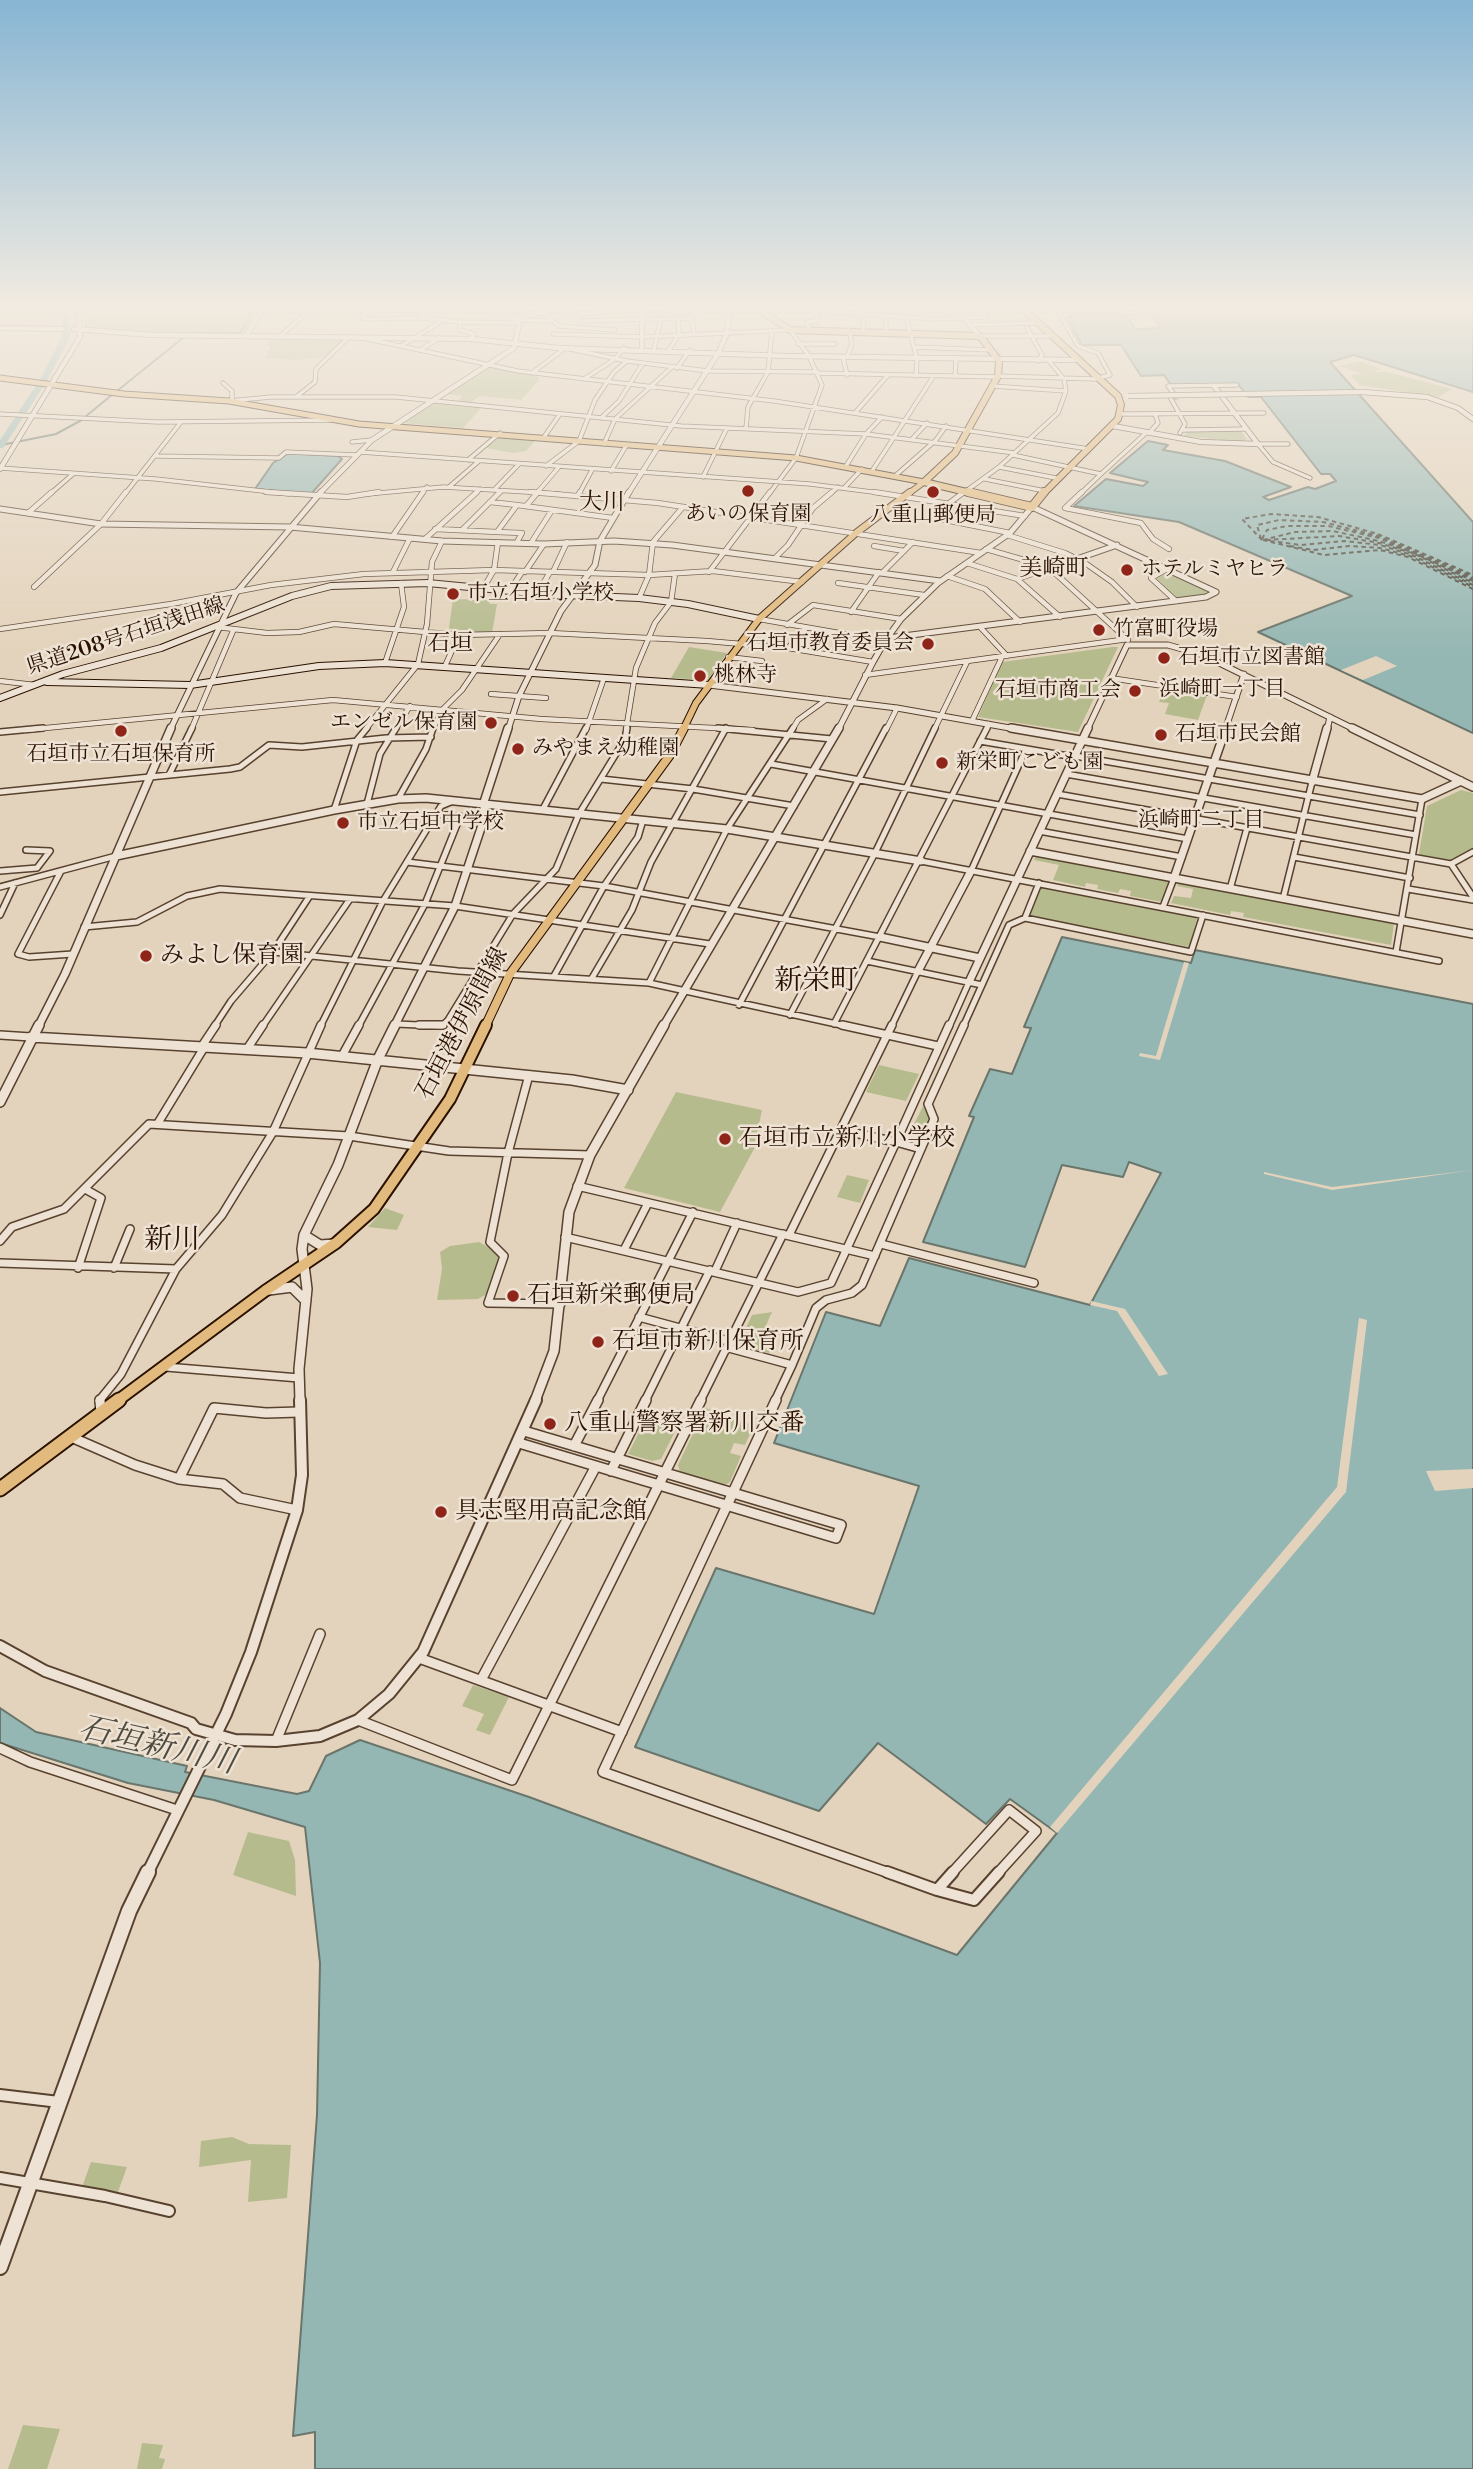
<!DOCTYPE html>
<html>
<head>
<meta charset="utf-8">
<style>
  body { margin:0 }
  canvas { display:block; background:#e3d3bc }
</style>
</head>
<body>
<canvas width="1473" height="2469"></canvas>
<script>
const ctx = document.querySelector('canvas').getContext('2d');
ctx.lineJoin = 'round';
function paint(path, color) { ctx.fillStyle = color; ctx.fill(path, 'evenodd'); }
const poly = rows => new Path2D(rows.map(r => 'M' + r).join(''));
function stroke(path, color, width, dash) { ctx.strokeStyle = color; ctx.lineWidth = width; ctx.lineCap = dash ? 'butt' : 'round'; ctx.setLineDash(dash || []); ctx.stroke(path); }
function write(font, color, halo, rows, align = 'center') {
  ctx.font = font + ' "Libre Bodoni","Noto Serif JP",serif'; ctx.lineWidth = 5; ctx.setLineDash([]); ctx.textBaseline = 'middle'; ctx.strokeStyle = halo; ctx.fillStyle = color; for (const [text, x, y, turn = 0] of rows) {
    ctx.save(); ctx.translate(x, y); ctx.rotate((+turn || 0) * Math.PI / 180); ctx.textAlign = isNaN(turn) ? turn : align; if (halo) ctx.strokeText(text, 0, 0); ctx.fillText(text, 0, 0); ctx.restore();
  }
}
paint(poly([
  [83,306,260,306,243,335,133,333,85,328],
  [271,338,345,339,328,357,293,360,265,358,271,346,265,345],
  [1360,361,1381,369,1374,372,1387,372,1452,389,1438,397,1359,385,1351,375,1362,374,1340,366],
  [487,367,536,376,540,379,521,400,480,396,468,404,456,403,463,396,445,394],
  [432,402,482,407,463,428,402,423],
  [1240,430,1247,439,1243,442,1183,436,1189,431],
  [500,437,538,438,526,451,513,453,486,448],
  [1168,572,1207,590,1206,594,1177,598,1155,577],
  [453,599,488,600,490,604,497,604,492,633,466,634,449,628],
  [689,647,727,653,708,680,671,678],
  [1112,647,1118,647,1078,732,978,717,1002,662],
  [1165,689,1207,695,1198,720,1165,714,1169,703,1159,702],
  [1461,790,1473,793,1473,848,1449,861,1421,857,1419,854,1427,806],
  [1036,856,1169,881,1162,902,1130,896,1131,891,1120,889,1118,893,1097,889,1098,885,1086,883,1085,887,1053,880,1059,865,1034,860],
  [1178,883,1394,923,1391,945,1243,917,1244,913,1231,911,1230,915,1171,903,1174,896,1191,898,1193,889,1177,886],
  [1046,887,1193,915,1197,919,1189,947,1033,917,1030,915,1041,888],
  [879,1065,919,1074,906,1101,866,1092],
  [676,1092,762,1110,754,1149,720,1212,624,1188],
  [923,1106,930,1118,918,1144,905,1142],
  [847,1175,869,1180,860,1203,837,1197],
  [385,1208,404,1215,397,1230,368,1227],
  [479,1242,498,1253,499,1259,487,1294,478,1299,437,1300,442,1269,440,1252,450,1246],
  [772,1312,763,1332,777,1336,769,1353,738,1345,752,1315],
  [705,1408,715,1411,711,1422,723,1425,726,1417,754,1425,745,1445,734,1443,730,1453,741,1456,730,1482,723,1486,680,1473,678,1465],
  [649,1413,680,1422,661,1459,652,1461,628,1454],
  [473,1685,509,1697,490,1735,476,1730,484,1714,462,1706],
  [248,1832,289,1841,295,1860,296,1896,233,1875],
  [232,2137,249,2144,291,2145,287,2198,248,2202,251,2160,199,2167,201,2141],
  [91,2162,127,2167,118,2192,82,2187],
  [23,2425,60,2429,47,2469,8,2469],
  [142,2443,163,2445,159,2458,165,2459,162,2469,137,2469]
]), '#b6bb8e');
const water = poly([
  [1145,306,1473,306,1473,392,1354,355,1330,362,1473,522,1473,733,1258,632,1352,596,1179,522,1074,506,1106,479,1143,486,1148,482,1110,473,1148,441,1168,445,1163,450,1225,461,1291,487,1263,497,1269,500,1308,487,1315,489,1336,481,1330,474,1321,474,1261,397,1248,397,1238,384,1171,385,1164,375,1141,376,1121,345,1082,345,1067,317,1072,317,1070,314,1113,314,1127,317,1135,329,1160,328,1145,306],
  [288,453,338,456,342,459,311,494,255,489,273,463,288,453],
  [1062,937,1191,963,1195,950,1473,1004,1473,2469,315,2469,315,2432,293,2436,317,2115,320,1963,305,1827,214,1800,128,1783,0,1743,0,1708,36,1732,187,1766,185,1772,297,1794,309,1791,326,1756,360,1740,529,1797,957,1955,1057,1833,1010,1799,986,1824,878,1743,819,1811,635,1747,716,1568,874,1614,919,1486,774,1443,826,1312,880,1326,909,1258,1090,1305,1161,1173,1129,1162,1123,1177,1062,1165,1025,1267,923,1242,974,1117,969,1116,990,1069,1012,1074,1031,1028,1024,1027,1062,937]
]);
paint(water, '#95b7b3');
stroke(water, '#6a756b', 2);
paint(poly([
  [1376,656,1397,666,1363,680,1341,670],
  [1184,962,1189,963,1160,1060,1139,1056,1140,1053,1156,1056],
  [1473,1170,1332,1190,1264,1174,1264,1172,1332,1187],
  [1091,1301,1125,1309,1168,1374,1159,1376,1117,1311,1090,1305],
  [1359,1318,1367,1320,1346,1492,1057,1833,1050,1827,1337,1487],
  [1473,1469,1473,1488,1435,1491,1426,1471]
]), '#e3d3bc');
stroke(poly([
  [117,391,189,333,240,333,255,306],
  [1,445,56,434,80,421,113,394]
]), '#6a756b', 2);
paint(poly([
  [62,306,68,306,70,337,47,381,3,448,0,448,0,440,39,381,62,337,62,306]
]), '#95b7b3');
stroke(poly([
  [1261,539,1257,525,1279,520,1323,522,1378,536,1473,577],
  [1262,539,1267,530,1287,526,1328,526,1379,538,1473,579],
  [1262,540,1242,519,1271,514,1318,517,1378,534,1473,575],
  [1263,540,1295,532,1333,531,1379,541,1417,554,1473,581],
  [1263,540,1324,555,1380,550,1408,557,1473,589],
  [1266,540,1339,536,1379,543,1415,554,1473,583],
  [1270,541,1301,545,1344,541,1380,545,1412,555,1473,585],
  [1290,546,1313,550,1349,546,1380,548,1410,556,1473,587]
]), '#4f4b3f', 2, [4.5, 3.5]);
const minorFar5 = poly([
  [364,306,367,309,363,318,368,319,421,318,460,322,460,330,474,334,471,339],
  [860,306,864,313,863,331],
  [908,306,908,313],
  [925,306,954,307],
  [1120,306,1125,313,1137,313,1139,316],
  [979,307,995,306],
  [388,310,424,311,421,318],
  [542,312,559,326,615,330],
  [578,314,642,309,817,311,933,319,986,317,978,306],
  [886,315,886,331],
  [906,317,917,359,916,376],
  [517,320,551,321],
  [583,321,692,318,694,334],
  [460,322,519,323],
  [1025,324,1042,355,1038,361],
  [969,325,1036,323],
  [809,330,807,322,817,321,817,311],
  [553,334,643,337,790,330,809,356,822,385,796,458,769,494],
  [280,336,315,306],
  [980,336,1050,336],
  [363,338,518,371,774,401,1089,449],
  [798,344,835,344],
  [401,346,444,320],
  [914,347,991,350],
  [654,349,661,318],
  [420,350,439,338],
  [669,350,679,334,678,318],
  [843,357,847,375],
  [847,357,852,344,849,330],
  [677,368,690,350],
  [532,373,565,348,627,361,708,371,818,372],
  [819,373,997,377],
  [998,376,1095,379,1110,375,1098,353,1078,346,1055,306],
  [955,377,956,360],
  [584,379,615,359,624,348],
  [223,383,232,391,232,399],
  [992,386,1066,391],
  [296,397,315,382,316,369,348,338],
  [1170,397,1185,424,1180,433],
  [1176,397,1168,386,1237,385],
  [229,401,271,397,396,397,681,426,866,434,1015,453],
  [855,413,888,375],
  [0,414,157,422,336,420],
  [1121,414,1264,413],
  [601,418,619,401,643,363],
  [746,428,748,407,768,372,772,331],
  [1183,430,1246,429],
  [1150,432,1158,423,1155,414],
  [544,437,560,414],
  [912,439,927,423],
  [352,442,372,440],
  [604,444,615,419,672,367],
  [1258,444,1273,462,1310,478],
  [1258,444,1288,444],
  [360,452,810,484,888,494],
  [1013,455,1101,474,1080,494],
  [156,456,279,458,286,452,357,455],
  [468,460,500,433],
  [546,466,579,441,595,400,614,372,627,361],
  [846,466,866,434,882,417],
  [999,467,1056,478],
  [0,468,156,479,289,494],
  [611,471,626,446],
  [872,471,933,377],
  [1101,474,1147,432],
  [895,476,936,440,946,426],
  [703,477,727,428],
  [985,479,1045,491],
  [449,487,479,461],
  [844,488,862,469],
  [494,490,519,464],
  [50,494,73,474],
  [125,494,181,422],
  [368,494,443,487,560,494],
  [422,494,427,487],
  [475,494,480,489],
  [498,494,501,491],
  [536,494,558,468],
  [579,494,592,470],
  [830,494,838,487],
  [962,494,999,467,1058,413,1066,391,1064,379,1049,361]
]);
const minorFar4 = poly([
  [266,492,347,497,379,492],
  [530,492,658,503,981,553],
  [874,492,1025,516],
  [1082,492,1065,508,1141,523,1153,539,1169,549],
  [578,495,580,492],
  [490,502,517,505],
  [948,504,964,492],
  [526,506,538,492],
  [28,513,52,492],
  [935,518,1010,533],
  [435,529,497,532,517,505,613,518],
  [462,530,500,492],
  [497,532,522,533,517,542],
  [1007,535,1065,553,1085,563,1112,582,1137,607],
  [392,537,423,492],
  [425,539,477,492],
  [531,543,552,510],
  [874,546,904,551],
  [986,549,1031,562,1056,574,1128,640],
  [775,558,788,545,813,508,832,492],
  [967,563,1017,579,1060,617],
  [1169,568,1151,578,1176,601],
  [393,572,410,538],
  [525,572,544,544],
  [553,572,567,542],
  [709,572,770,492],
  [883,572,913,542],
  [947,576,985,589,1020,622],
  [1017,579,1047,569],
  [838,583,924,595],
  [34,587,101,524,126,492],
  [484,587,494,570,498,542],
  [510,590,522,572],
  [537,594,550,572],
  [639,598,649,575,653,542,683,507],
  [851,612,879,572],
  [759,619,885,641],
  [787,625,813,605,901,619],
  [217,627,267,633,299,632,334,624,459,635,550,633,707,641,788,648,873,662],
  [981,628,1007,656],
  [0,629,171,604,271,585,364,574,494,570,649,575,713,571,802,582],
  [788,648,806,628],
  [728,657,762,661],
  [385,663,404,607,401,583],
  [445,666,459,635],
  [865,675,1128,639],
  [1110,678,1237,697],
  [0,681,35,685],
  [491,694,546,698],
  [972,721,1002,657],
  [25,730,333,700,541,719,753,730],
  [191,730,233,631],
  [365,730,418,664,427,624,432,562,442,541],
  [395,730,410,706],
  [432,730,443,709,462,690,500,634],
  [586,730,604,678],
  [626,730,636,668,655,623,671,602,675,574],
  [792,730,798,720,827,699],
  [886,730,897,708],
  [934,730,967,662],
  [986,730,989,724]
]);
const minorFar3 = poly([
  [718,728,832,739],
  [0,732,43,728],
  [980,741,1074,757],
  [1075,756,1420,815],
  [771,764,1188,839],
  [1066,774,1416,835],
  [169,775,192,728],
  [601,779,693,789,794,806],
  [0,792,230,769,240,767,269,745,302,747,386,738,431,737],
  [1057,794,1451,864,1473,852],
  [398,799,426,749,433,728],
  [367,804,380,754,396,728],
  [543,809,586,728],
  [334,810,357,740,367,728],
  [437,814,484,819],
  [1039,831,1182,857],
  [1294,857,1410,878],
  [921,861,1439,961],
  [407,862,604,886,880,937],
  [1451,864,1473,897],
  [0,871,37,868,50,851,26,850],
  [61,871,18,954,29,957,73,954],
  [971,871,1026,749],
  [0,887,116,856],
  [1230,889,1247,828],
  [1408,889,1473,900],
  [1283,899,1312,782],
  [1163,907,1174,878],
  [0,915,15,883],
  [1025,918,1191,952,1203,915],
  [84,927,137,922,187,896,220,889,455,906,710,944],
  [273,952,458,971,649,983,850,1027],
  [1396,952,1422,799],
  [867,961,982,985],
  [554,976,604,886,638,837,643,820],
  [592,978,632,910,651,862,726,728],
  [649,983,727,829,793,728],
  [739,1005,886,728],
  [790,1015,875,853,935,728],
  [396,1024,442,1026,448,1020,513,914,556,869,579,814,625,739,627,728],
  [834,1024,987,728],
  [214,1027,231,1001,273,952,309,897],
  [262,1027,350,899],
  [320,1027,383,901,441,806,453,801],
  [358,1027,425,904,460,817],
  [891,1027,918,971],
  [949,1027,969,982],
  [963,1027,1009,925,1025,918,1039,883]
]);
const minorFar2 = poly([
  [419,1025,443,1025],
  [842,1025,938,1046],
  [0,1035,31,1037],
  [202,1046,216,1025],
  [247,1049,263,1025],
  [342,1056,359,1025],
  [529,1075,508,1153,490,1242,504,1256,488,1303,561,1304],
  [158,1123,205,1046],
  [841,1130,896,1142,949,1025],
  [577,1186,875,1256],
  [789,1235,892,1025],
  [565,1237,798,1292,831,1283,896,1142,921,1149],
  [0,1241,12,1227,64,1209,149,1124,349,1136,449,1151,590,1155],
  [881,1244,1034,1283],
  [624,1250,648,1203],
  [0,1263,176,1269],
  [78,1268,101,1198,85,1189],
  [114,1268,130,1229],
  [715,1271,737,1223],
  [639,1317,732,1342],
  [729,1348,792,1365,816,1308,826,1300,852,1293,862,1285,934,1119,928,1104,964,1025],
  [166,1367,299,1378],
  [99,1401,121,1374,176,1269,222,1215,273,1132,321,1025],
  [597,1401,693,1212],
  [645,1401,710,1270],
  [700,1401,783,1234],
  [775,1401,792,1365]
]);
const minorFar1 = poly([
  [100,1400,101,1414],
  [776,1400,603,1772,892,1874],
  [71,1437,135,1465,179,1479,223,1484,240,1498,297,1510],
  [519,1443,836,1538,841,1525,524,1431],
  [574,1446,598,1400],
  [611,1471,646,1400],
  [179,1479,214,1408,266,1413,299,1412],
  [419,1658,622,1732],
  [481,1680,596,1466],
  [358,1720,512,1780,701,1400],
  [276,1741,320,1634],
  [0,1748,30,1762,177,1810],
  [951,1874,1009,1810,1036,1831,997,1874]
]);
const minor = poly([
  [887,1872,937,1890],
  [937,1890,974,1900,999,1872],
  [937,1890,953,1872],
  [0,2095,59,2102],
  [0,2178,105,2196,169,2211]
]);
const tertiaryFar5 = poly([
  [642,306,642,349],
  [953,306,980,336],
  [515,318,575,306],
  [0,328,63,329],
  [74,329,152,335,471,339,559,348,786,356,1079,360],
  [246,336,264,306],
  [1214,386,1258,444],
  [1362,392,1427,397,1458,408,1473,419],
  [1113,426,1201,442,1258,444],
  [0,469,80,337,78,306],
  [319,494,372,440,514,348,519,324,497,306],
  [628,494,719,352,727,333,730,306]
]);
const tertiaryFar4 = poly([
  [0,509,101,524,290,527,442,541,544,544,614,541,672,545,940,581],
  [1048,569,1117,545],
  [709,685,897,708,1021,730],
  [170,730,236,593,321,492],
  [508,730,519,696,561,611,595,565,600,541,629,492],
  [838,730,873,662,885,641,901,619,938,583,1010,533,1032,507,1216,592,1206,597,888,638],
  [1087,730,1127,645,1168,645,1203,655,1356,730],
  [1225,730,1244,674],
  [1327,730,1330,717]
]);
const tertiaryFar3 = poly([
  [1011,728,1422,799,1461,781],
  [1352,728,1473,787],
  [1312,782,1327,728],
  [1030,851,1473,934],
  [116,856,334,810,398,799,426,798,727,829,921,861],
  [1174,878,1226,728],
  [880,937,980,958],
  [918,971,971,871],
  [969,982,1088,728],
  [38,1027,65,974,171,728],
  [394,1027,455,906,484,819,484,802,508,728],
  [663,1027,839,728]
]);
const tertiaryFar2 = poly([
  [31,1037,307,1053,572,1080,628,1090],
  [0,1102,39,1025],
  [304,1235,320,1245,334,1244],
  [269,1290,292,1287,306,1301],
  [300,1401,299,1369,307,1289,302,1249,304,1235,338,1165,378,1059,395,1025],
  [535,1401,554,1351,569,1212,590,1155,664,1025]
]);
const tertiaryFar1 = poly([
  [0,1646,45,1671,191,1723,196,1729,235,1740,276,1741,320,1736,358,1720,389,1694,423,1652,536,1400],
  [147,1874,226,1714,251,1652,297,1510,302,1475,300,1400]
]);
const tertiary = poly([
  [0,2267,129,1911,148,1872]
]);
const secondary = poly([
  [47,682,190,685,319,666,385,663,709,685],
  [0,698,63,674,161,648,292,596,331,586,428,583,542,594,639,598,688,604,759,619]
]);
const primaryFar4 = poly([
  [0,378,124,394,229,401,359,424,796,458,924,482],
  [908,494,924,482]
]);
const primaryFar3 = poly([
  [683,730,696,703,759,619,856,533,910,492]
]);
const primaryFar2 = poly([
  [485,1027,510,974,670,755,684,728]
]);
const primaryFar1 = poly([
  [117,1401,265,1291,336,1243,374,1209,450,1099,486,1025]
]);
const primary = poly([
  [0,1489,119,1400]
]);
const trunkFar1 = poly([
  [754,306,790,330,980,336,999,361,998,376,955,453,924,482],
  [1020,306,1118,396,1121,405,1118,419,1043,494],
  [924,482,975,494]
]);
const trunk = poly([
  [968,492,1032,507,1044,492]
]);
stroke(minorFar5, '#58422f', 5);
stroke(minorFar4, '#58422f', 6);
stroke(minorFar3, '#58422f', 8);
stroke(minorFar2, '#58422f', 10);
stroke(minorFar1, '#58422f', 12);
stroke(minor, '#58422f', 14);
stroke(tertiaryFar5, '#58422f', 6);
stroke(tertiaryFar4, '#58422f', 7);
stroke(tertiaryFar3, '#58422f', 10);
stroke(tertiaryFar2, '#58422f', 12);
stroke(tertiaryFar1, '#58422f', 14);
stroke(tertiary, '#58422f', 18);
stroke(secondary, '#2a1100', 8);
stroke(primaryFar4, '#2a1100', 7);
stroke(primaryFar3, '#2a1100', 8);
stroke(primaryFar2, '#2a1100', 10);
stroke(primaryFar1, '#2a1100', 14);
stroke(primary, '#2a1100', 17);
stroke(trunkFar1, '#2a1100', 8);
stroke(trunk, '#2a1100', 10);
stroke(minorFar5, '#ede2d3', 3.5);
stroke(minorFar4, '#ede2d3', 4.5);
stroke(minorFar3, '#ede2d3', 5);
stroke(minorFar2, '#ede2d3', 7);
stroke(minorFar1, '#ede2d3', 9);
stroke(minor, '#ede2d3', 10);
stroke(tertiaryFar5, '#ede2d3', 4.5);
stroke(tertiaryFar4, '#ede2d3', 5);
stroke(tertiaryFar3, '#ede2d3', 7);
stroke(tertiaryFar2, '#ede2d3', 9);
stroke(tertiaryFar1, '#ede2d3', 10);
stroke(tertiary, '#ede2d3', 14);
stroke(secondary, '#ede2d3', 6);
stroke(primaryFar4, '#e2ba7e', 5);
stroke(primaryFar3, '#e2ba7e', 6);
stroke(primaryFar2, '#e2ba7e', 8);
stroke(primaryFar1, '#e2ba7e', 10);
stroke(primary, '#e2ba7e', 13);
stroke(trunkFar1, '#e2ba7e', 6);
stroke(trunk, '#e2ba7e', 8);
const tertiaryBridge = poly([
  [1128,396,1362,392]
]);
stroke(tertiaryBridge, '#58422f', 6, []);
stroke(tertiaryBridge, '#ede2d3', 4.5);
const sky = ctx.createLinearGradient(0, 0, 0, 652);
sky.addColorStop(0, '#87b5d3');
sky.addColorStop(0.47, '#f2ebe1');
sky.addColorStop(1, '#f2ebe100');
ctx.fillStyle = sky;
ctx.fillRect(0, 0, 1473, 652);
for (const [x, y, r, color] of [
  [748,491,7,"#8f2418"],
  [933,492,7,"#8f2418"],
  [1127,570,7,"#8f2418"],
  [453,594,7,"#8f2418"],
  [1099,630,7,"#8f2418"],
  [928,644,7,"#8f2418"],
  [1164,658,7,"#8f2418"],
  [700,676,7,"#8f2418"],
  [1135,691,7,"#8f2418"],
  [491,723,7,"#8f2418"],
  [121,731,7,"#8f2418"],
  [1161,735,7,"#8f2418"],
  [518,749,7,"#8f2418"],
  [942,763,7,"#8f2418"],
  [343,823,7,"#8f2418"],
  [146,956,7,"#8f2418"],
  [725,1139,7,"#8f2418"],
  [513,1296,7,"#8f2418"],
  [598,1342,7,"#8f2418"],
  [550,1424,7,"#8f2418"],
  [441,1512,7,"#8f2418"]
]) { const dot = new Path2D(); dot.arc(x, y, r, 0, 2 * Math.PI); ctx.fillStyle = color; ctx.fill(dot); stroke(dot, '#ede2d3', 2.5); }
write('21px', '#2a1100', '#ede2d3', [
  ["あいの保育園",748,515,"center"],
  ["八重山郵便局",933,516,"center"],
  ["ホテルミヤヒラ",1141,570],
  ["市立石垣小学校",467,594],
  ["竹富町役場",1113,630],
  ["石垣市教育委員会",914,644,"right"],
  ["石垣市立図書館",1178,658],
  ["桃林寺",714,676],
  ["石垣市商工会",1121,691,"right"],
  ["エンゼル保育園",477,723,"right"],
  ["石垣市民会館",1175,735],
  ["みやまえ幼稚園",532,749],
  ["石垣市立石垣保育所",121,755,"center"],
  ["新栄町こども園",956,763],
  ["市立石垣中学校",357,823]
], 'left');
write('21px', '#2a1100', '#ede2d3', [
  ["県道208号石垣浅田線",126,637,-18]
]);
write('21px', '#2a1100', '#ede2d3', [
  ["浜崎町一丁目",1222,690],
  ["浜崎町二丁目",1201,821]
]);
write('23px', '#2a1100', '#ede2d3', [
  ["大川",602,503],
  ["美崎町",1054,569],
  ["石垣",450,644]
]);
write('24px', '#2a1100', '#ede2d3', [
  ["みよし保育園",160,956],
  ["石垣市立新川小学校",739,1139],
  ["石垣新栄郵便局",527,1296],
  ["石垣市新川保育所",612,1342],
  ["八重山警察署新川交番",564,1424],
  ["具志堅用高記念館",455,1512]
], 'left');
write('24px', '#2a1100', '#ede2d3', [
  ["石垣港伊原間線",463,1024,-62]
]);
write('28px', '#2a1100', '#ede2d3', [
  ["新栄町",816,982],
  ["新川",172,1241]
]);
write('italic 32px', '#4f4b3f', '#ede2d3', [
  ["石垣新川川",157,1747,13]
]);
</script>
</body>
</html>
